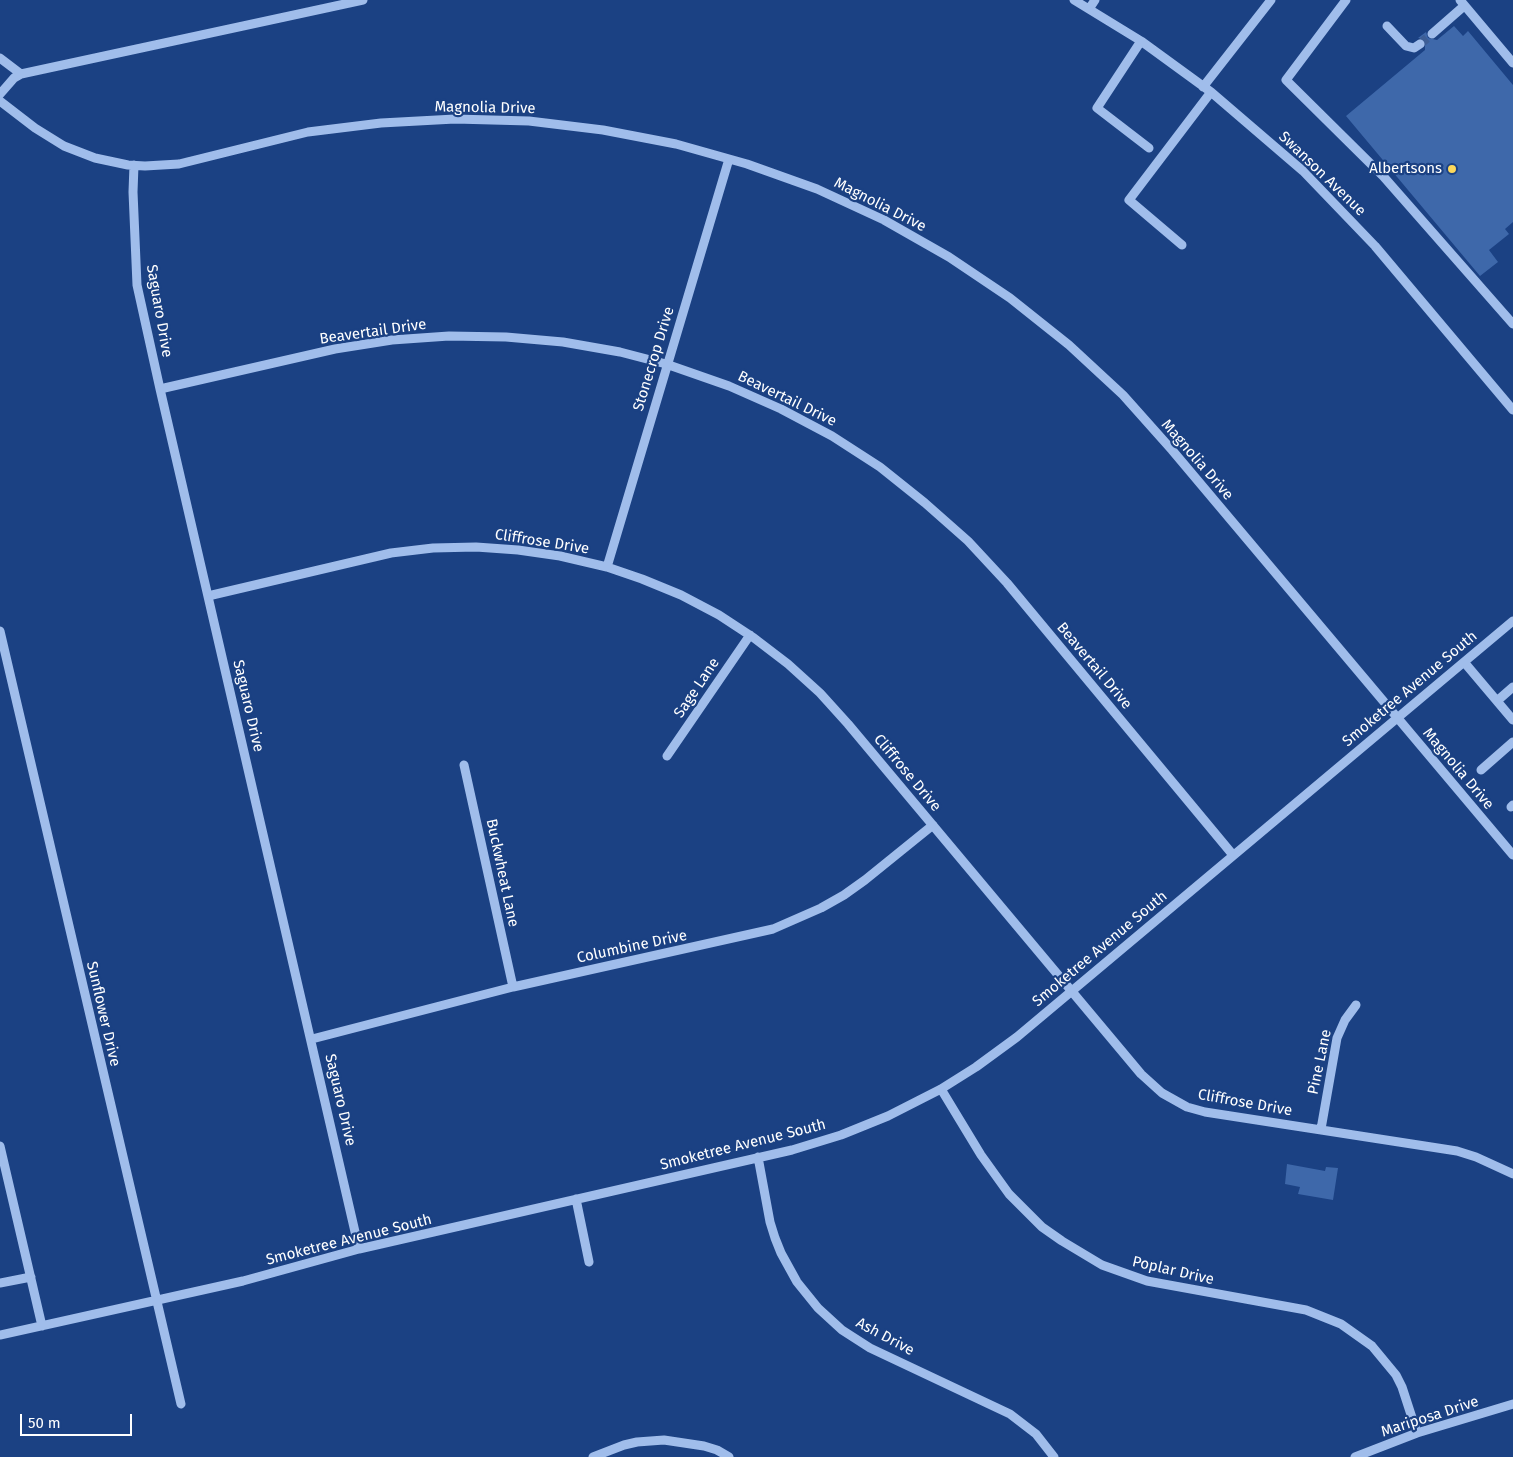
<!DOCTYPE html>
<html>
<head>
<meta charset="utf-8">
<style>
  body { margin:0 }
  #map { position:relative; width:1513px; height:1457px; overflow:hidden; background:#1b4183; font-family:"Fira Sans",sans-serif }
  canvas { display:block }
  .scale { position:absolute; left:20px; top:1414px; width:112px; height:22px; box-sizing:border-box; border:2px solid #fff; border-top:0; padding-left:6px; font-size:15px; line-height:18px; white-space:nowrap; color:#fff; -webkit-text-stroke:4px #1b4183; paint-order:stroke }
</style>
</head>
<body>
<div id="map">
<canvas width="1513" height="1457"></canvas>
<div class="scale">50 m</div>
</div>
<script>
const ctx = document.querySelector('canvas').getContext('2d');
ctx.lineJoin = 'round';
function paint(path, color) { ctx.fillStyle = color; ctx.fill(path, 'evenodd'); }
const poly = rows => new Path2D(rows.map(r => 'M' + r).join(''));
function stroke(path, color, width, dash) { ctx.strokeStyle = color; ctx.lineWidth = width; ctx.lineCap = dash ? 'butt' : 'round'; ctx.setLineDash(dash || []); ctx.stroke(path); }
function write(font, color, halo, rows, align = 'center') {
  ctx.font = font + ' "Fira Sans",sans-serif'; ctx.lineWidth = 4.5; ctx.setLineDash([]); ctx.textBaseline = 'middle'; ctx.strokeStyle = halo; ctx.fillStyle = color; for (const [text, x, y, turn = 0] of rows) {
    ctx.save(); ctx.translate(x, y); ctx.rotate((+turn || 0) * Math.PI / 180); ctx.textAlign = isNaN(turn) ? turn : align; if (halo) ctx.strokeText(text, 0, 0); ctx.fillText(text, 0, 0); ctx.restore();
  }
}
paint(poly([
  [1454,26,1463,36,1468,31,1513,85,1513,222,1505,229,1509,234,1489,250,1498,262,1480,276,1346,116,1425,50,1425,41,1422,38,1418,38,1426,32,1428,38,1437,40],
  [1287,1164,1325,1171,1326,1167,1338,1168,1333,1200,1298,1194,1300,1187,1285,1184]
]), '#3e68aa');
stroke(poly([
  [1420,44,1432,34]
]), '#3d5e96', 9, [9, 4.5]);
stroke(poly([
  [1074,0,1141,41,1211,92,1303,171,1375,246,1513,410],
  [1346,0,1286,80,1383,176,1513,324],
  [1460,0,1513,63],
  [1089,9,1095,0],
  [1387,26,1406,46,1414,48,1420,44],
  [1432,34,1464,6],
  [1141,41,1097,108,1149,148],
  [0,58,21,74],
  [1203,87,1271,0],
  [0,94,14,78,21,74,363,0],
  [0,101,35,128,64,146,95,158,128,165,145,166,179,164,308,132,381,123,455,119,529,121,603,130,676,144,747,164,817,189,884,220,949,257,1010,298,1069,345,1123,395,1172,450,1513,855],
  [134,165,133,192,137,285,160,389,359,1249],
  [1182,245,1129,200,1211,92],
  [160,389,335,349,392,340,449,336,506,337,563,342,620,352,666,364,729,386,781,409,832,436,880,467,925,503,968,541,1007,583,1233,855],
  [607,567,729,159],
  [208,596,391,553,433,548,476,547,518,550,560,556,607,567,642,579,681,595,719,615,754,638,788,664,820,693,848,724,1141,1074,1162,1093,1187,1107,1205,1112,1457,1151,1476,1157,1513,1174],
  [0,631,181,1404],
  [1464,662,1513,720],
  [1497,701,1513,687],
  [667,756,750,635],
  [464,765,513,987],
  [1481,770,1513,742],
  [1511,807,1513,805],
  [312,1039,513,987,773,929,821,908,844,895,865,880,933,825],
  [941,1089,981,1155,1009,1194,1042,1227,1062,1241,1102,1265,1147,1281,1306,1310,1341,1324,1372,1346,1396,1375,1402,1387,1417,1433],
  [1321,1129,1337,1038,1345,1020,1356,1005],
  [0,1146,42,1326],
  [758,1157,770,1222,775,1238,781,1253,797,1282,818,1308,842,1330,870,1348,1010,1414,1036,1434,1054,1457],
  [576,1199,589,1262],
  [0,1283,31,1277],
  [0,1335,243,1281,359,1249,792,1150,841,1135,888,1116,941,1089,976,1067,1017,1037,1513,621],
  [593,1457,624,1445,637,1442,664,1440,704,1446,717,1450,729,1457],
  [1355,1457,1417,1433,1513,1404]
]), '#a0bdeb', 9);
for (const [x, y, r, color] of [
  [1452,169,5,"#fdd95c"]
]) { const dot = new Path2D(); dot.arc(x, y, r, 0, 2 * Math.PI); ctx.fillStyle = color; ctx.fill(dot); stroke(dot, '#1b4183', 2); }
write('15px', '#fff', '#1b4183', [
  ["Magnolia Drive",485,108,1],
  ["Swanson Avenue",1322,174,44],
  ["Magnolia Drive",880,205,27],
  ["Saguaro Drive",159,311,80],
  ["Beavertail Drive",373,332,-8],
  ["Stonecrop Drive",654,359,-73],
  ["Beavertail Drive",787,399,26],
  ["Magnolia Drive",1197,460,49],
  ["Cliffrose Drive",542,542,9],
  ["Beavertail Drive",1094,666,50],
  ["Sage Lane",697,688,-56],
  ["Smoketree Avenue South",1410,689,-40],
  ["Saguaro Drive",248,706,77],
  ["Magnolia Drive",1458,769,50],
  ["Cliffrose Drive",907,773,50],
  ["Buckwheat Lane",502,873,78],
  ["Columbine Drive",632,947,-12],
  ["Smoketree Avenue South",1100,949,-40],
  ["Sunflower Drive",103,1014,77],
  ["Pine Lane",1320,1062,-78],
  ["Saguaro Drive",340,1100,77],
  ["Cliffrose Drive",1245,1103,10],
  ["Smoketree Avenue South",743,1145,-14],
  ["Smoketree Avenue South",349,1240,-14],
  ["Poplar Drive",1173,1271,13],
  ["Ash Drive",885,1337,28],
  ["Mariposa Drive",1430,1417,-18]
]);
write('15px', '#fff', '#1b4183', [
  ["Albertsons",1442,169]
], 'right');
</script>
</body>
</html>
